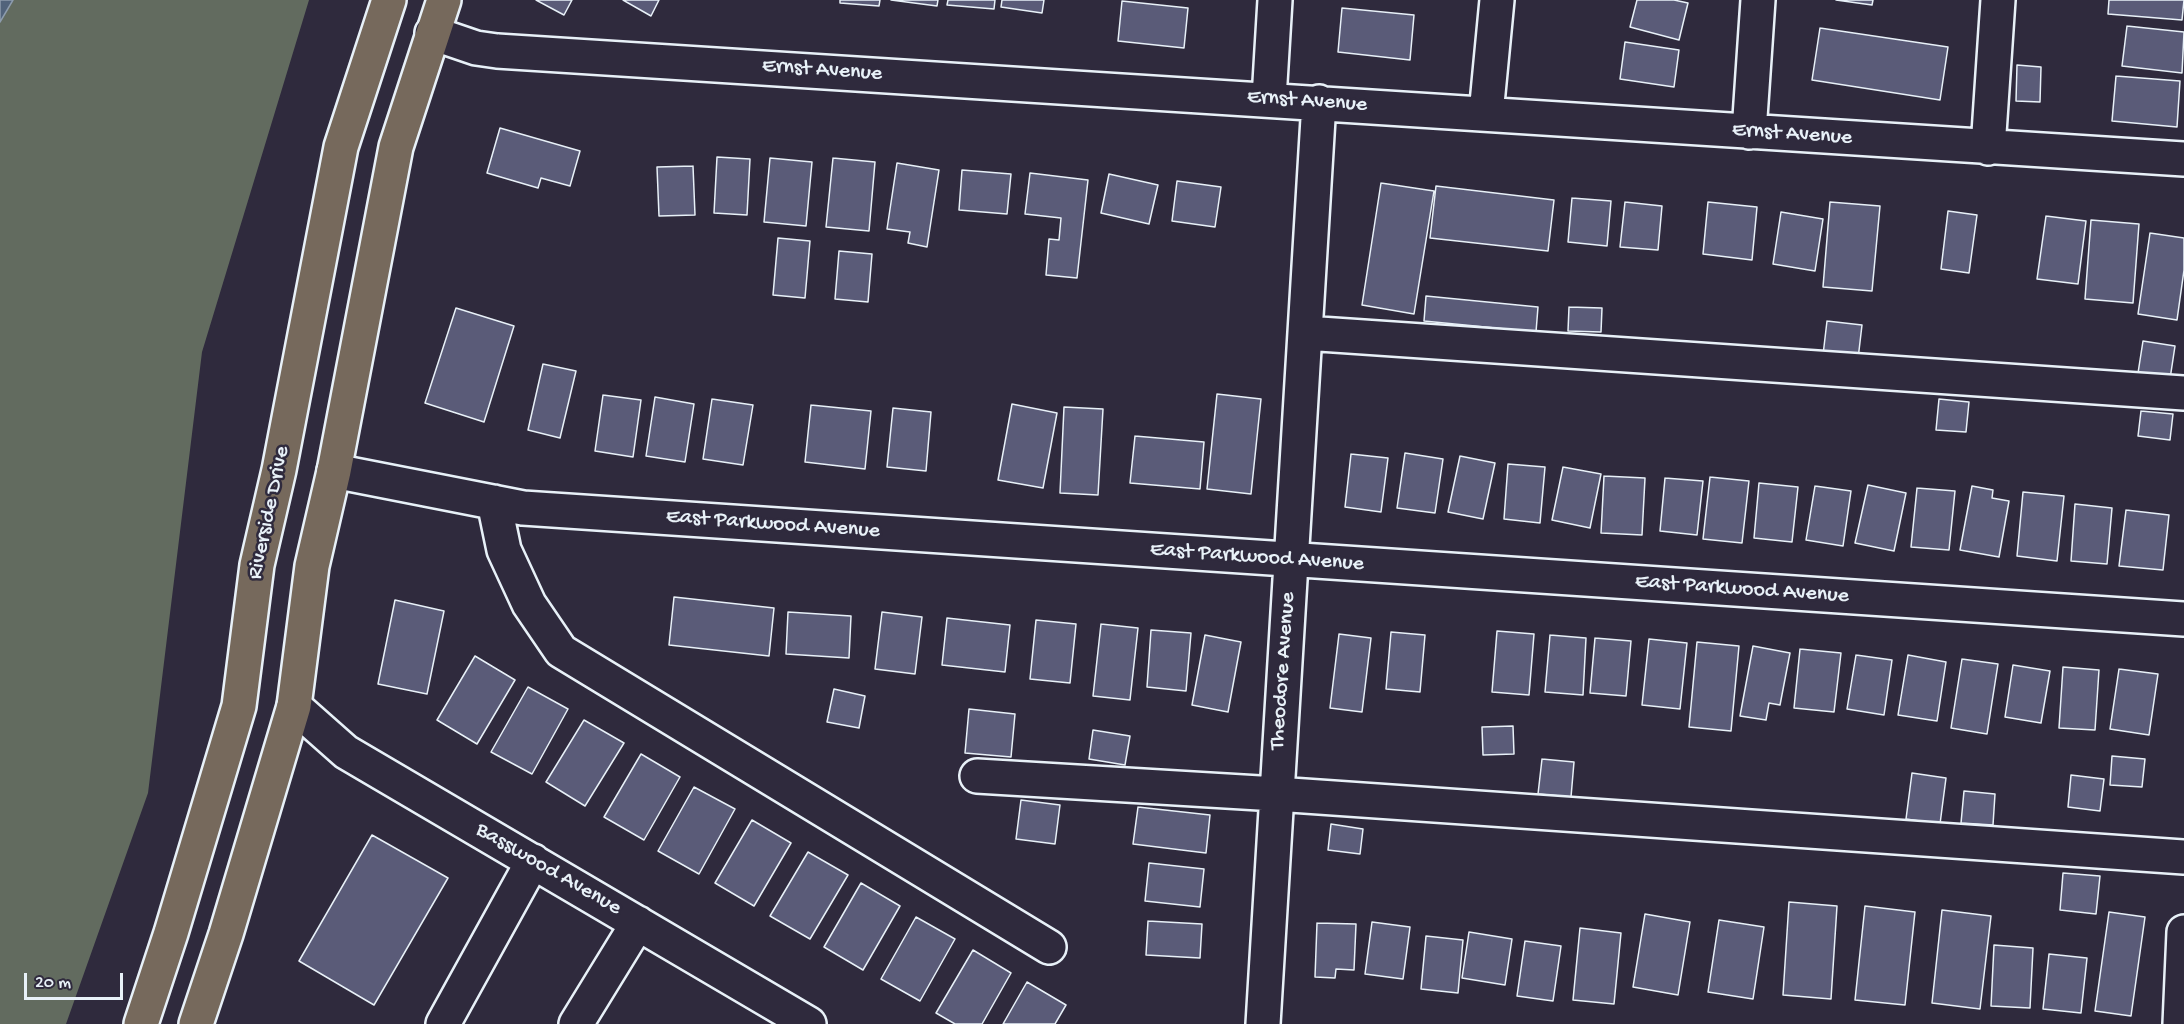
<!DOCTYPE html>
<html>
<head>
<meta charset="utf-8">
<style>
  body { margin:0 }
  #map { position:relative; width:2184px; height:1024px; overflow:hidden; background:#2f2a3d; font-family:"Gochi Hand",sans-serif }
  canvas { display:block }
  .scale { position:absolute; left:24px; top:973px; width:99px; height:27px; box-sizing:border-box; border:3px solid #e8f1f8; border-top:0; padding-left:8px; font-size:18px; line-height:21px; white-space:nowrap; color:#e8f1f8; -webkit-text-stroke:4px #2f2a3d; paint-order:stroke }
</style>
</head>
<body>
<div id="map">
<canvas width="2184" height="1024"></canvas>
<div class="scale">20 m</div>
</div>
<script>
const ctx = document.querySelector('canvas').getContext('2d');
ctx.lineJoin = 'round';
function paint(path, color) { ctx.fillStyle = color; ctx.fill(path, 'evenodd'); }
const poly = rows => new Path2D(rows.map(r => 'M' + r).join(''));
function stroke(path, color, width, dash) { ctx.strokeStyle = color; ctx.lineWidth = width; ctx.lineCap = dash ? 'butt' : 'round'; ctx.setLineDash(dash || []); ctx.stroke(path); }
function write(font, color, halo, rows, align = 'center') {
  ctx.font = font + ' "Gochi Hand",sans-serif'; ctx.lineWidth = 5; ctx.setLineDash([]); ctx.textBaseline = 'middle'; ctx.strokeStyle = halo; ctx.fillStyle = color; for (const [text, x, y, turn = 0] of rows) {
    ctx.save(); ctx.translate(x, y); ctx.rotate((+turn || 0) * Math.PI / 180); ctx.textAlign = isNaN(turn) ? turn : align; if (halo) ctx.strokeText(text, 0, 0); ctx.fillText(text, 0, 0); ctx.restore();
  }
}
paint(poly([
  [13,0,309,0,202,352,148,793,66,1024,0,1024,0,22]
]), '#626b5f');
const water = poly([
  [0,0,13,0,0,22,0,0]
]);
paint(water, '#51637b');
stroke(water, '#8d9cad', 1.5);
const building = poly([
  [536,0,572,0,564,15,536,0],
  [623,0,659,0,651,16,623,0],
  [840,0,880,0,879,6,840,3,840,0],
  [891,0,938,0,937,6,891,0],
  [948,0,995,0,994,9,947,5,948,0],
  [1002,0,1044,0,1042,13,1001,7,1002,0],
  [1637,0,1674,0,1688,3,1679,40,1630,27,1637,0],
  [1836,0,1873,0,1872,5,1836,0],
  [2109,0,2184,0,2182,20,2108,14,2109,0],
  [1122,1,1188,8,1184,48,1118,41,1122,1],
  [1342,8,1414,15,1410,60,1338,52,1342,8],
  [2127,26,2184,32,2182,73,2122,66,2127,26],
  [1820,28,1948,47,1940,100,1812,80,1820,28],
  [1625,42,1679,50,1674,87,1620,79,1625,42],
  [2017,65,2041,67,2040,102,2016,101,2017,65],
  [2116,76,2180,81,2177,127,2112,121,2116,76],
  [500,128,580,151,570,186,541,178,538,188,487,173,500,128],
  [717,157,750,159,747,215,714,213,717,157],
  [770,158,812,162,806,226,764,222,770,158],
  [833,158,875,162,869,231,826,227,833,158],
  [897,163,939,170,927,247,908,243,910,232,887,229,897,163],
  [693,166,695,215,659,216,657,167,693,166],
  [962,170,1011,174,1007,214,959,210,962,170],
  [1030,173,1088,180,1077,278,1046,275,1049,239,1059,240,1061,218,1025,214,1030,173],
  [1109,174,1158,185,1149,224,1101,213,1109,174],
  [1177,181,1221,187,1215,227,1172,221,1177,181],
  [1381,183,1434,191,1414,314,1362,305,1381,183],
  [1436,186,1554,200,1548,251,1430,238,1436,186],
  [1572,198,1611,201,1607,246,1568,242,1572,198],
  [1625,202,1662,206,1658,250,1620,247,1625,202],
  [1708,202,1757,207,1752,260,1703,254,1708,202],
  [1830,202,1880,206,1872,291,1823,287,1830,202],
  [1948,211,1977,215,1969,273,1941,269,1948,211],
  [1781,212,1823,219,1815,271,1773,264,1781,212],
  [2046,216,2086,221,2078,284,2037,279,2046,216],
  [2091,220,2139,224,2133,303,2085,299,2091,220],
  [2150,233,2184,238,2184,270,2177,320,2138,314,2150,233],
  [778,238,810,241,805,298,773,295,778,238],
  [839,251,872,254,868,302,835,299,839,251],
  [1426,296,1538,307,1536,332,1424,321,1426,296],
  [1569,307,1602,308,1601,332,1568,331,1569,307],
  [456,308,514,326,484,422,425,403,456,308],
  [1827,321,1862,325,1858,359,1823,355,1827,321],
  [2143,341,2175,346,2170,379,2138,373,2143,341],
  [543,364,576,371,560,438,528,430,543,364],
  [1217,394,1261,399,1251,494,1207,489,1217,394],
  [603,395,641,400,633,457,595,451,603,395],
  [655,397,694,404,685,462,646,456,655,397],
  [712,399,753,405,743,465,703,459,712,399],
  [1939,399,1969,402,1966,432,1936,430,1939,399],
  [1012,404,1057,413,1043,488,998,480,1012,404],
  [811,405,871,411,865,469,805,462,811,405],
  [1064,407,1103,409,1098,495,1060,493,1064,407],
  [893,408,931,412,926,471,887,467,893,408],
  [2141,411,2173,414,2170,440,2138,436,2141,411],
  [1135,436,1204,442,1200,489,1130,483,1135,436],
  [1405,453,1443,459,1435,513,1397,508,1405,453],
  [1351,454,1388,458,1381,512,1345,507,1351,454],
  [1460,456,1495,463,1483,519,1448,512,1460,456],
  [1508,464,1545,467,1540,523,1504,519,1508,464],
  [1563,467,1601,474,1590,528,1552,520,1563,467],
  [1604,476,1645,478,1642,535,1601,533,1604,476],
  [1710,477,1749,481,1742,543,1703,539,1710,477],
  [1665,478,1703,481,1697,535,1660,531,1665,478],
  [1759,483,1798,487,1792,542,1754,538,1759,483],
  [1868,485,1906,493,1894,551,1855,543,1868,485],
  [1815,486,1851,491,1843,546,1806,540,1815,486],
  [1972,486,1993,490,1992,498,2009,501,1999,557,1960,550,1972,486],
  [1917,488,1955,491,1949,550,1911,547,1917,488],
  [2023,492,2064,496,2057,561,2017,556,2023,492],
  [2075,504,2112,508,2107,564,2071,561,2075,504],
  [2126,510,2169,515,2163,570,2119,566,2126,510],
  [674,597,774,608,769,656,669,645,674,597],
  [395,600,444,611,427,694,378,684,395,600],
  [788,612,851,616,849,658,786,654,788,612],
  [882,612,922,617,915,674,875,669,882,612],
  [947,618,1010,625,1005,672,942,665,947,618],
  [1036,620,1076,624,1070,683,1030,679,1036,620],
  [1101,624,1138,628,1130,700,1093,696,1101,624],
  [1151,630,1191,633,1186,691,1147,687,1151,630],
  [1497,631,1534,634,1529,695,1492,692,1497,631],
  [1391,632,1425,635,1420,692,1386,689,1391,632],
  [1339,634,1371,638,1362,712,1330,708,1339,634],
  [1205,635,1241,642,1228,712,1192,705,1205,635],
  [1550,635,1586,638,1583,695,1545,692,1550,635],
  [1595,638,1631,641,1626,696,1590,693,1595,638],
  [1649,639,1687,643,1680,709,1642,705,1649,639],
  [1697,642,1739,646,1731,731,1689,727,1697,642],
  [1753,646,1790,653,1780,705,1769,703,1766,720,1740,716,1753,646],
  [1800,649,1841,653,1834,712,1794,708,1800,649],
  [1856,655,1892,660,1884,715,1847,709,1856,655],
  [1908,655,1946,662,1937,721,1898,715,1908,655],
  [475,656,515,680,477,744,437,720,475,656],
  [1962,659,1998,664,1987,734,1951,728,1962,659],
  [2013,665,2050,671,2041,723,2005,717,2013,665],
  [2063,667,2099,670,2095,730,2059,728,2063,667],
  [2119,669,2158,674,2149,735,2110,729,2119,669],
  [528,687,568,709,532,774,491,752,528,687],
  [834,689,865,696,859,728,827,722,834,689],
  [969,709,1015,714,1011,757,965,753,969,709],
  [584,720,624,743,585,806,546,782,584,720],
  [1513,726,1514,754,1483,755,1482,727,1513,726],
  [1093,730,1130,736,1125,765,1089,759,1093,730],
  [641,754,680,777,644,840,604,817,641,754],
  [2112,756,2145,759,2142,787,2110,785,2112,756],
  [1542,759,1574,762,1571,797,1538,794,1542,759],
  [1912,773,1946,778,1940,824,1906,819,1912,773],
  [2071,775,2104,779,2100,811,2068,807,2071,775],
  [694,787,735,809,699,874,658,851,694,787],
  [1964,791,1995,794,1993,825,1961,823,1964,791],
  [1021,800,1060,805,1055,844,1016,839,1021,800],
  [1138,807,1210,815,1206,853,1133,844,1138,807],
  [752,820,791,843,754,906,715,883,752,820],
  [1331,824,1363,829,1360,854,1328,850,1331,824],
  [372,835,448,878,374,1005,299,961,372,835],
  [808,852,848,875,810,939,770,916,808,852],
  [1149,863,1204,869,1200,907,1145,901,1149,863],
  [2063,873,2100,876,2096,914,2060,910,2063,873],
  [861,883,900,906,863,970,824,947,861,883],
  [1789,902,1837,906,1831,999,1783,995,1789,902],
  [1865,906,1915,912,1905,1005,1855,1000,1865,906],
  [1942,910,1991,916,1980,1009,1932,1003,1942,910],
  [2109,912,2145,917,2131,1016,2095,1011,2109,912],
  [1645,914,1690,922,1678,995,1633,987,1645,914],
  [916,917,955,939,920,1001,881,979,916,917],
  [1719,920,1764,927,1753,999,1708,992,1719,920],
  [1148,921,1202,924,1200,958,1146,955,1148,921],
  [1372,922,1410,927,1403,979,1365,974,1372,922],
  [1317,923,1356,924,1354,970,1336,969,1335,978,1315,977,1317,923],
  [1580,928,1621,933,1614,1004,1573,1000,1580,928],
  [1469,932,1512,939,1505,985,1462,978,1469,932],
  [1426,936,1463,940,1458,993,1421,989,1426,936],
  [1525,941,1561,946,1553,1001,1517,996,1525,941],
  [1994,945,2033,948,2030,1008,1991,1006,1994,945],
  [973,950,1011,973,982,1024,955,1024,936,1013,973,950],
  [2049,954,2087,958,2081,1013,2043,1009,2049,954],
  [1027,982,1066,1005,1055,1024,1003,1024,1027,982]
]);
paint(building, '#5a5b78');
stroke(building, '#e8f1f8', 1.5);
const minor = poly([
  [432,33,476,48,497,51,2184,159],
  [1269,99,1275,0],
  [1486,114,1497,0],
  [1749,132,1758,0],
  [1988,148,1998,0],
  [1305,333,2184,393],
  [334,471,523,508,2184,619],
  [494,502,504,550,529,604,561,651,1049,947],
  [294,706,346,752,809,1024],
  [977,776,1276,794,2184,857],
  [443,1024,533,861],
  [576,1024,638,923],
  [1263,1024,1319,102],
  [2180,1024,2184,932]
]);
const major = poly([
  [141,1024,171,933,239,706,257,565,279,470,341,147,389,0],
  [196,1024,226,934,294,706,312,566,334,471,396,147,444,0]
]);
stroke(minor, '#e8f1f8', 38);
stroke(major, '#e8f1f8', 38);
stroke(minor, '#2f2a3d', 33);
stroke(major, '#76695c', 33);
write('22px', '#e8f1f8', '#2f2a3d', [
  ["Ernst Avenue",822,71,4],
  ["Ernst Avenue",1307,102,4],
  ["Ernst Avenue",1792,135,4],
  ["Riverside Drive",270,513,-78],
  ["East Parkwood Avenue",773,525,4],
  ["East Parkwood Avenue",1257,558,4],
  ["East Parkwood Avenue",1742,590,4],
  ["Theodore Avenue",1284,671,-86],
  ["Basswood Avenue",548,870,30]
]);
</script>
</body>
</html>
